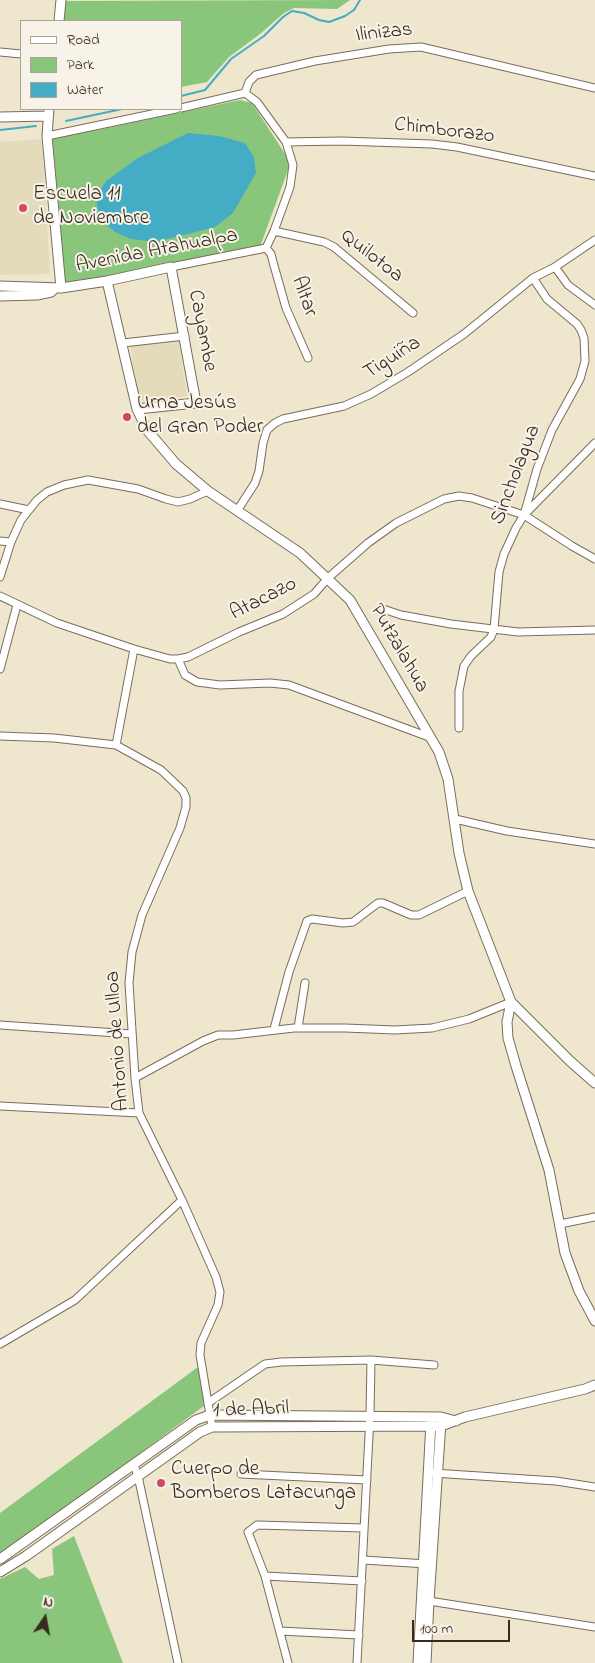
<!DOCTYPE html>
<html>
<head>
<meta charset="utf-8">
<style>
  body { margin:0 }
  #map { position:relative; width:595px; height:1663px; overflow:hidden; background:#eee7cd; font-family:"Indie Flower",sans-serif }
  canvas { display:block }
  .legend { position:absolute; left:20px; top:20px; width:162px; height:90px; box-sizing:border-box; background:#f7f3e8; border:1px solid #aca397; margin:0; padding:6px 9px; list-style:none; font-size:15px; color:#3b2a1e }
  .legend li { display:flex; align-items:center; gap:10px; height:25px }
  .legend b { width:25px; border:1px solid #aca397 }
  .north { position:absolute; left:20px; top:1593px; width:50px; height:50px; -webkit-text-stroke:4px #f7f3e8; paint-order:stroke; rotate:12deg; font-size:14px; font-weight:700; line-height:20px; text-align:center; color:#3b2a1e }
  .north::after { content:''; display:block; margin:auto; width:18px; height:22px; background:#3b2a1e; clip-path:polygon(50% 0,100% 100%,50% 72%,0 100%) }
  .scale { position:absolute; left:412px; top:1620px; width:98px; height:22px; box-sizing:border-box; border:2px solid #3b2a1e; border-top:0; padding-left:6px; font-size:15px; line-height:18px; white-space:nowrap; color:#3b2a1e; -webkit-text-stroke:4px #f7f3e8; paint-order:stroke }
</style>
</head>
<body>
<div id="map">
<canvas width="595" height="1663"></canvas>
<ul class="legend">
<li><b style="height:6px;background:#fff"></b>Road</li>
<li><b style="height:14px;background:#89c67c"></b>Park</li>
<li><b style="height:14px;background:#45acc5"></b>Water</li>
</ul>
<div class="north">N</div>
<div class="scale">100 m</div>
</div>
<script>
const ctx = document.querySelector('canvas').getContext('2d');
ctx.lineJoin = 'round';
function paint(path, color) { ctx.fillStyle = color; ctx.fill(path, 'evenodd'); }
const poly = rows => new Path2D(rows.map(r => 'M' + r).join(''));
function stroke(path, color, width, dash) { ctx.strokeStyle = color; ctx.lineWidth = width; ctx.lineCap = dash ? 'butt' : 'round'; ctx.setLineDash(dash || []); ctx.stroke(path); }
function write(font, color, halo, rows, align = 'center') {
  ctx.font = font + ' "Indie Flower",sans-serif'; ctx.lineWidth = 4; ctx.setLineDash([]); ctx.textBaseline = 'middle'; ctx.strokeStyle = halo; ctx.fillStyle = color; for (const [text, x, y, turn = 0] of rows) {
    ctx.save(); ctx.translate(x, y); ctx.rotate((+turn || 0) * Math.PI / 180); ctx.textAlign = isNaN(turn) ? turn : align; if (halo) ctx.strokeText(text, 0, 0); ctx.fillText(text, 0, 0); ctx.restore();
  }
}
paint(poly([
  [42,139,50,274,0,275,0,142],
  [178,337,187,396,139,404,130,344]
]), '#e4dbba');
paint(poly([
  [350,0,337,9,294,8,284,13,260,34,229,57,207,82,181,87,181,21,62,21,64,1],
  [240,100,252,103,289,160,288,170,260,247,64,284,58,195,47,134,98,130],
  [202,1364,208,1403,0,1556,0,1513],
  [74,1536,123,1663,0,1663,0,1579,25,1567,39,1579,54,1575,52,1549]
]), '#89c67c');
paint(poly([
  [188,133,219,136,245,143,254,157,256,173,233,213,215,227,156,242,131,239,115,232,103,222,98,212,96,197,106,181,138,158]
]), '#45acc5');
stroke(poly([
  [181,96,205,90,231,59,264,36,283,17,292,11,304,13,319,20,329,22,345,16,354,10,360,0],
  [66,121,122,109],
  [0,130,36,126]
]), '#45acc5', 2);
const minor = poly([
  [0,52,21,54],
  [245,93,249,82,256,75,315,61,389,49,421,47,595,88],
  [245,93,257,102,286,142,293,165,290,187,274,231,266,248],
  [181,108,245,93],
  [47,136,176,109],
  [286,142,341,141,432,144,457,147,595,176],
  [274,231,324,242,334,247,413,313],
  [266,248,271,254,273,262,286,308,308,358],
  [171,267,266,248],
  [555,267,568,285,595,305],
  [123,343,185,336],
  [0,504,29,510],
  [237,511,255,483,259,471,263,443,267,430,275,423,283,419,344,406,371,394,408,372,464,334,533,278,555,267,595,240],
  [524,515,595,443],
  [0,541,11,542],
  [0,577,11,542,21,520,37,500,47,492,64,485,88,480,138,489,166,499,178,502,190,499,208,491],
  [0,596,57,623,134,649,170,659,178,659,188,657,239,632,283,614,314,594,328,578,368,543,396,523,444,499,459,496,472,498,524,515,572,546,595,559],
  [383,609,401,615,451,624,518,632,595,630],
  [134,649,116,745,161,770,183,791,186,798,186,807,180,828,142,915,132,952,129,983,135,1078,139,1113,182,1200,216,1277,220,1292,218,1305,201,1343,200,1355,212,1427],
  [178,659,185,675,197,682,220,685,270,683,289,685,429,737],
  [0,669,17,605],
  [459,728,459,691,464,666,471,656,491,637,494,629,499,572,504,554,516,528,524,515,537,469,552,430,580,379,585,361,584,338,581,330,577,324,547,299,533,278],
  [0,736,54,738,116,745],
  [455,819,507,831,595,844],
  [0,1025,132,1034],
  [298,1028,305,983],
  [274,1029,289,972,307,921,312,919,343,923,353,922,378,903,383,903,411,915,419,915,468,891],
  [135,1078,203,1041,218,1035,233,1035,294,1028,345,1028,395,1030,432,1028,469,1019,511,1002],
  [0,1106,139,1113],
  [560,1224,595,1217],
  [0,1344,75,1300,182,1200],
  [208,1403,265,1364,281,1362,371,1360,434,1365],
  [134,1465,138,1476,178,1663],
  [433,1473,556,1481,595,1487],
  [241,1474,367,1480],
  [363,1560,427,1564],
  [265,1576,362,1581],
  [429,1601,595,1627],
  [280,1631,359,1635],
  [288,1663,265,1576,248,1532,257,1525,364,1528],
  [357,1663,370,1416,371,1360]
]);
const tertiary = poly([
  [59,21,61,0],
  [49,109,47,136,61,288],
  [0,117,48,116],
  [107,281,137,409,147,430,176,464,208,491,300,553,350,600,439,752,448,779,459,853,468,891,511,1002,570,1061,595,1083],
  [0,286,61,288,107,281,171,267,196,403,137,409],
  [0,296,37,295,51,292,55,288],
  [511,1002,507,1022,508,1038,516,1066,549,1170,565,1253,579,1291,595,1321],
  [0,1559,196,1420,210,1415,441,1417,456,1421],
  [0,1572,26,1556,200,1432,212,1427,441,1426,465,1417,585,1389,595,1385],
  [418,1663,431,1422],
  [426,1663,429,1601,441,1421]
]);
stroke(minor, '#7a6c5b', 9);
stroke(tertiary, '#7a6c5b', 11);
stroke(minor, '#fff', 7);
stroke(tertiary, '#fff', 9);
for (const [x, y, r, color] of [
  [23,208,5,"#d1495b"],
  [127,417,5,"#d1495b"],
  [161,1483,5,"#d1495b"]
]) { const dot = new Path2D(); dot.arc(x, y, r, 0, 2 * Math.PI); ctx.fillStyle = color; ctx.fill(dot); stroke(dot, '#f7f3e8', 2); }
write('21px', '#3b2a1e', '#f7f3e8', [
  ["Ilinizas",384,34,-6],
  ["Chimborazo",444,132,7],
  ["Avenida Atahualpa",157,252,-11],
  ["Quilotoa",371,257,38],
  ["Altar",303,297,70],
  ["Cayambe",201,331,79],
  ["Tiguiña",393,359,-32],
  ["Sincholagua",517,475,-69],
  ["Atacazo",264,600,-27],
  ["Putzalahua",398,649,60],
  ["Antonio de Ulloa",119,1041,-94],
  ["1 de Abril",251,1411,-2]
]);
write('21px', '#3b2a1e', '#f7f3e8', [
  ["Escuela 11",33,196],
  ["de Noviembre",33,220],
  ["Urna Jesús",137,405],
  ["del Gran Poder",137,429],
  ["Cuerpo de",171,1471],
  ["Bomberos Latacunga",171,1495]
], 'left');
</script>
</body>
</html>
